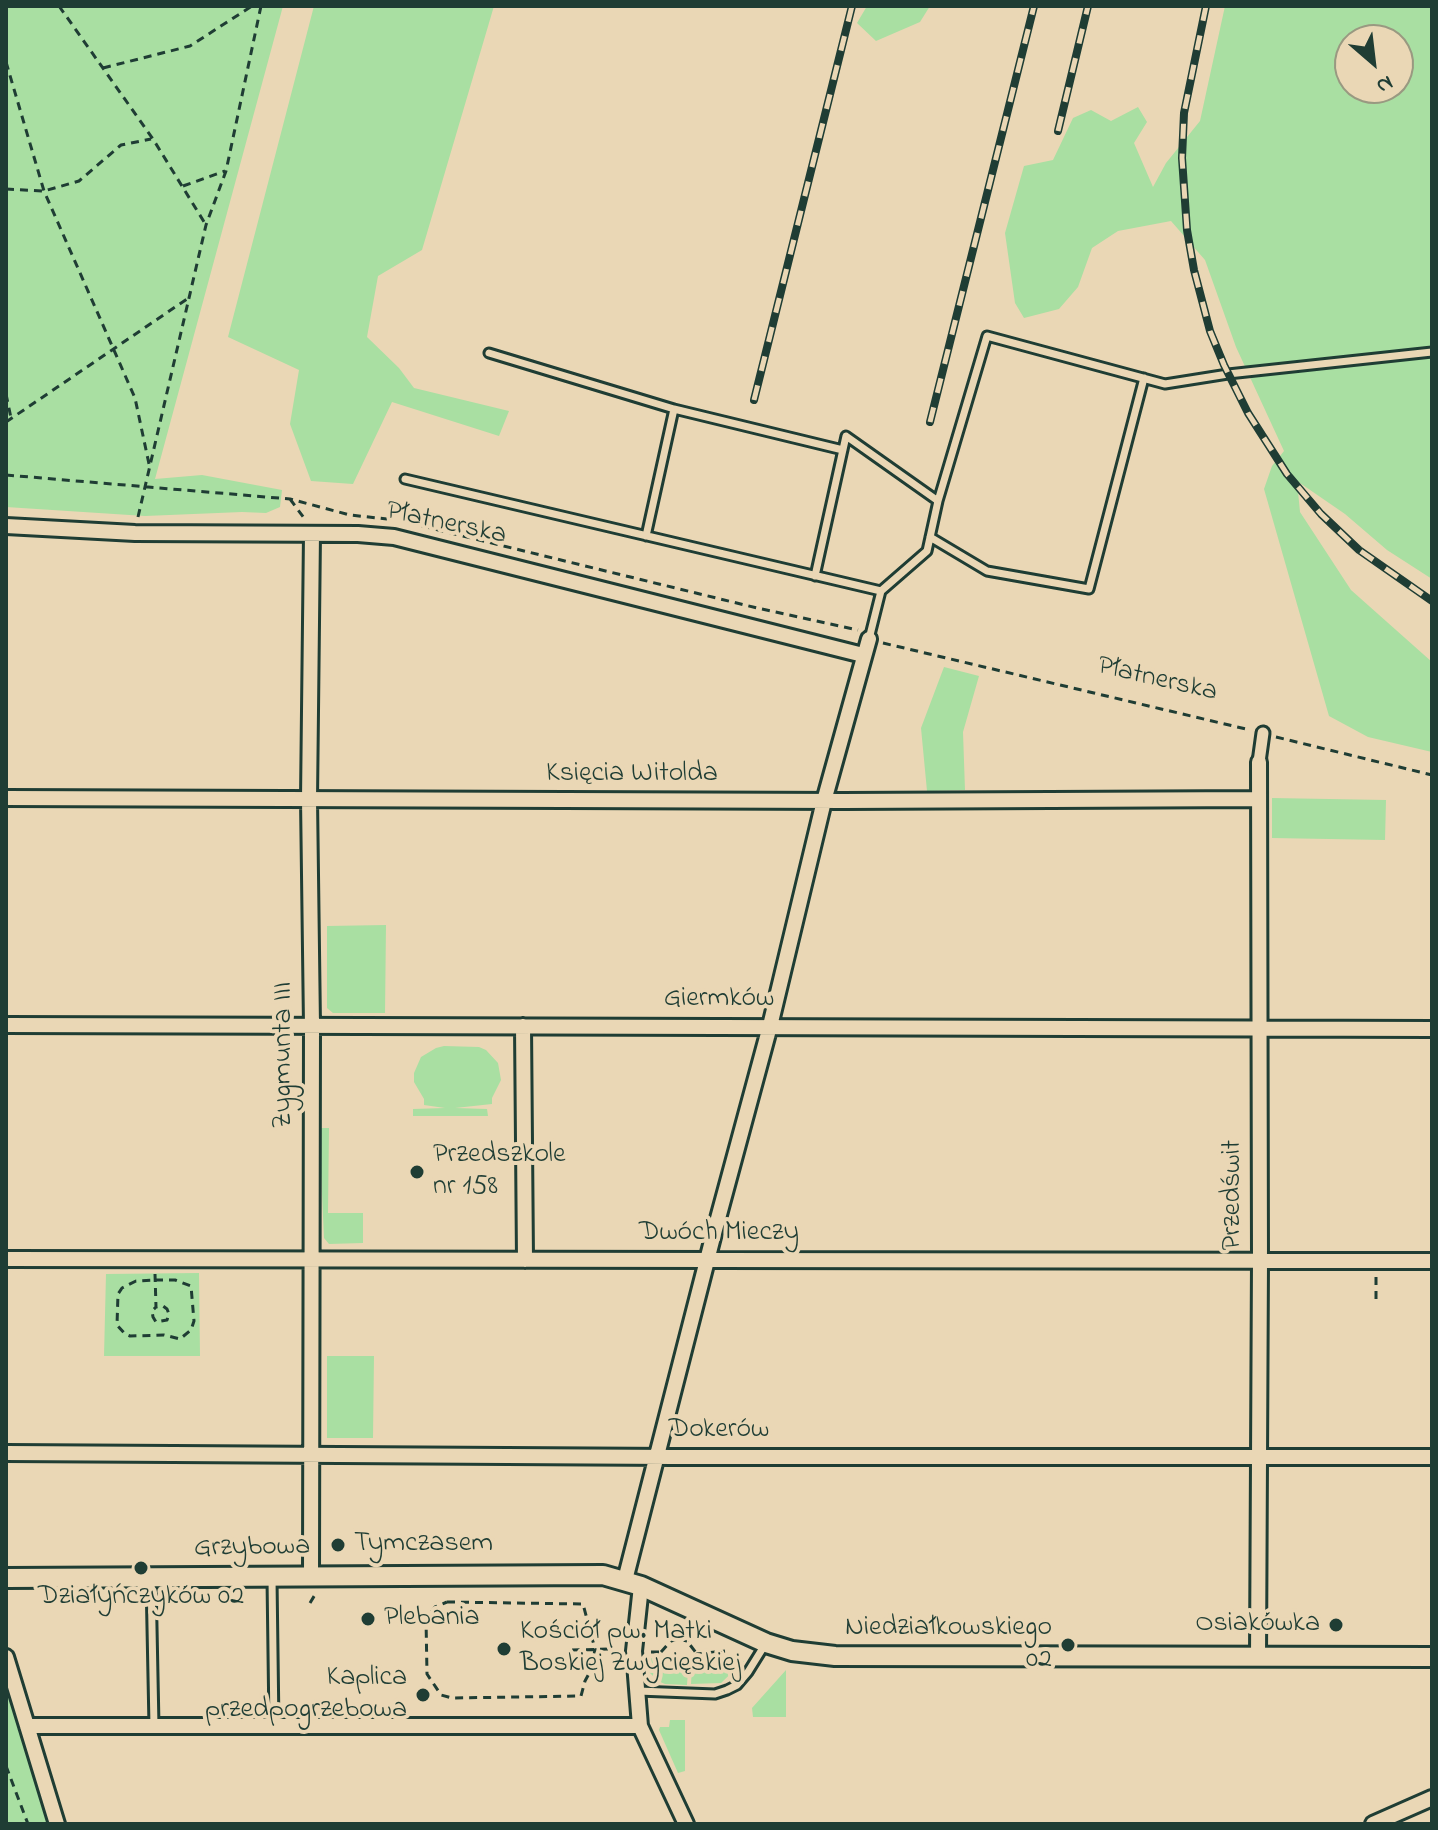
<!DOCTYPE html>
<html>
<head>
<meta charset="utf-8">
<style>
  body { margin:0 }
  #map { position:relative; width:1438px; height:1830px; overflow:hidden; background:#ead7b5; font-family:"Indie Flower",sans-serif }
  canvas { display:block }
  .frame { position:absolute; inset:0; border:8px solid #1f3d34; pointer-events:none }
  .north { position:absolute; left:1334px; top:24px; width:80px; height:80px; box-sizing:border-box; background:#ead7b5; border:2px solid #999981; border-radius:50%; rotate:152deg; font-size:22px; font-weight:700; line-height:32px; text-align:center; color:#1f3d34 }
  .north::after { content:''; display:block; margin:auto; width:28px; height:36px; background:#1f3d34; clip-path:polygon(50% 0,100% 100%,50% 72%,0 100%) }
</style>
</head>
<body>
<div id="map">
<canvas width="1438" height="1830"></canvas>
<div class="frame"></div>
<div class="north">N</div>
</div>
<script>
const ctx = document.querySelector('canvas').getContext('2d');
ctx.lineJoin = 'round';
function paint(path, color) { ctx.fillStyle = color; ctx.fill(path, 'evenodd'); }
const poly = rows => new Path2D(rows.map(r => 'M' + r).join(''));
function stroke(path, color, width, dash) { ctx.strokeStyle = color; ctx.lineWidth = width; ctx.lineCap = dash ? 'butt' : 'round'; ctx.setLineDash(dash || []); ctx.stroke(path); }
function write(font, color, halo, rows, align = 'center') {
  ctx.font = font + ' "Indie Flower",sans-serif'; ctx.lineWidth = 8; ctx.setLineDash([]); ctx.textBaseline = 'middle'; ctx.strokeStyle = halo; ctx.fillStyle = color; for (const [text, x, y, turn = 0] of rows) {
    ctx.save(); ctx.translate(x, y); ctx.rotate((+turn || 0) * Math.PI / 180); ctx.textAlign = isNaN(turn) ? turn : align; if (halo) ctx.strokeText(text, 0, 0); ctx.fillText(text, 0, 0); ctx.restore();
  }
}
paint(poly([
  [6,6,283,6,155,479,202,475,282,490,280,507,266,513,242,512,145,516,6,507],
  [314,6,494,6,422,250,378,276,367,337,399,368,414,388,509,411,499,436,392,402,353,484,311,481,290,424,299,370,228,337],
  [867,6,930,6,920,22,876,41,857,23],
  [1225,6,1432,6,1432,579,1387,550,1345,514,1297,481,1300,512,1351,590,1432,662,1432,752,1368,737,1329,716,1264,489,1272,466,1284,451,1236,347,1205,260,1171,221,1118,231,1092,248,1078,287,1059,309,1024,318,1015,303,1005,233,1024,166,1053,160,1073,118,1091,110,1111,121,1138,107,1147,122,1134,143,1153,187,1166,163,1200,121],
  [1350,40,1398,40,1398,88,1350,88],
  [944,667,979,676,963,732,965,790,927,791,921,728],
  [1272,798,1386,800,1385,840,1272,838],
  [386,925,385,1013,333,1013,327,1008,327,926],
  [444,1046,479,1047,486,1050,498,1063,501,1080,492,1098,492,1104,455,1108,487,1109,488,1116,413,1116,413,1109,445,1108,424,1105,424,1099,414,1082,414,1073,421,1057,436,1048],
  [319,1128,329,1128,328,1213,363,1213,363,1243,329,1244,324,1238],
  [199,1273,200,1356,104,1356,106,1274],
  [327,1356,374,1356,373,1438,327,1438],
  [647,1658,661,1659,671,1670,688,1670,687,1685,665,1684,658,1681,646,1669],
  [697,1658,744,1661,721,1683,691,1684,692,1666],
  [786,1670,786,1717,753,1717,752,1708],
  [6,1678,51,1824,6,1824],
  [670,1720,685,1720,685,1771,678,1773,659,1730,660,1727,669,1727]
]), '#a9dfa2');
const service = poly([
  [489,353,674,409],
  [405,479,881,591,869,639],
  [938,501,987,336,1165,384,1228,374,1432,352],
  [646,536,674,409,843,450],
  [930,537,987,571,1089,589,1144,378],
  [815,576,846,436,938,501,927,551,881,591],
  [151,1578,154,1726],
  [272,1579,274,1726],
  [638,1691,715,1694,727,1690,737,1685,748,1672,766,1643]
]);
const pedestrian = poly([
  [1259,762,1263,733]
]);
const minor = poly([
  [6,526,135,533,358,534,394,537,863,655],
  [6,798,843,801,1258,799],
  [6,1025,1432,1029],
  [523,1026,525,1260],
  [6,1259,1432,1261],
  [6,1453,673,1457,1432,1457],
  [311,1576,312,1026,309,799,312,534],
  [625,1580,713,1237,770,1026,824,801,869,639],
  [641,1586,634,1651,640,1726,686,1824],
  [6,1657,57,1824],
  [1258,1657,1260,1261,1259,762],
  [27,1726,640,1726],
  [1373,1824,1432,1798]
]);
const tertiary = poly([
  [6,1578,603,1575,641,1586,766,1643,792,1651,835,1656,1432,1657]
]);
stroke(service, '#1f3d34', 13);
stroke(pedestrian, '#1f3d34', 17);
stroke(minor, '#1f3d34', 20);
stroke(tertiary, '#1f3d34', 24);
stroke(poly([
  [59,6,153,139,206,225],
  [6,62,44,191,135,398,149,464],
  [103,68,190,46,252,6],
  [183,186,225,171],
  [6,189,44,191,79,181,121,145,151,139],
  [6,394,11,418],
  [6,422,190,297],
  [6,475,290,499,350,515,387,519],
  [290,499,304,518],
  [138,517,206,225,226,171,261,6],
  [422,526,757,608,858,630],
  [883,643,1250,730],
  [1276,737,1432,775],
  [155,1274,156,1307,152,1311,153,1317,156,1322,167,1320,169,1314,167,1309,163,1306,156,1307],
  [155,1280,175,1280,191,1286,194,1321,191,1330,180,1339,164,1335,130,1336,125,1334,117,1325,118,1294,122,1288,136,1281,155,1280],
  [1376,1299,1376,1275],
  [447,1602,583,1604,595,1649,592,1668,585,1681,581,1696,452,1698,441,1695,427,1674,426,1619,435,1607,447,1602],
  [310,1603,316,1593],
  [426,1623,454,1623],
  [692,1634,687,1641,697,1654],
  [572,1650,613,1649],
  [651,1652,661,1652,668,1664,678,1668,688,1665,697,1654,725,1651],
  [661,1652,671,1641,678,1639,687,1641],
  [6,1766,28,1824]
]), '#1f3d34', 3, [8, 6]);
stroke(service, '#ead7b5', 7);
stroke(pedestrian, '#ead7b5', 11);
stroke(minor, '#ead7b5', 14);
stroke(tertiary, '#ead7b5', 18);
const rail = poly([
  [1206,6,1184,113,1182,158,1187,230,1194,270,1210,331,1224,365,1248,413,1287,474,1321,514,1359,550,1432,601],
  [1058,131,1088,6],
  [754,400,852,6],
  [930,422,1034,6]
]);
stroke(rail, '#1f3d34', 8);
stroke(rail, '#ead7b5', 5, [15]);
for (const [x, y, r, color] of [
  [417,1172,8,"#1f3d34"],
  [338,1545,8,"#1f3d34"],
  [141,1568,8,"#1f3d34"],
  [368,1619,8,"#1f3d34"],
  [1336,1625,8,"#1f3d34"],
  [1068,1645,8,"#1f3d34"],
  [504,1649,8,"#1f3d34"],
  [423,1695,8,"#1f3d34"]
]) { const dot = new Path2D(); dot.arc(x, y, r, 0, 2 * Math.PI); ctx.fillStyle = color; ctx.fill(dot); stroke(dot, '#ead7b5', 3); }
write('28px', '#1f3d34', '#ead7b5', [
  ["Płatnerska",446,525,12],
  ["Płatnerska",1157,681,13],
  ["Księcia Witolda",632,775],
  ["Giermków",719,1000],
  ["Zygmunta III",285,1055,-90],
  ["Przedświt",1234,1195,-90],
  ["Dwóch Mieczy",719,1234],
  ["Dokerów",719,1431],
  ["Grzybowa",252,1549,-1]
]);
write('28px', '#1f3d34', '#ead7b5', [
  ["Przedszkole",433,1156],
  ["nr 158",433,1188],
  ["Tymczasem",354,1545],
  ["Działyńczyków 02",141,1598,"center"],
  ["Plebania",384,1619],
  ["Osiakówka",1320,1625,"right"],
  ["Niedziałkowskiego",1052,1629,"right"],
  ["02",1052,1661,"right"],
  ["Kościół pw. Matki",520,1633],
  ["Boskiej Zwycięskiej",520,1665],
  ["Kaplica",407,1679,"right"],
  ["przedpogrzebowa",407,1711,"right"]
], 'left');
</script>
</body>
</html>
